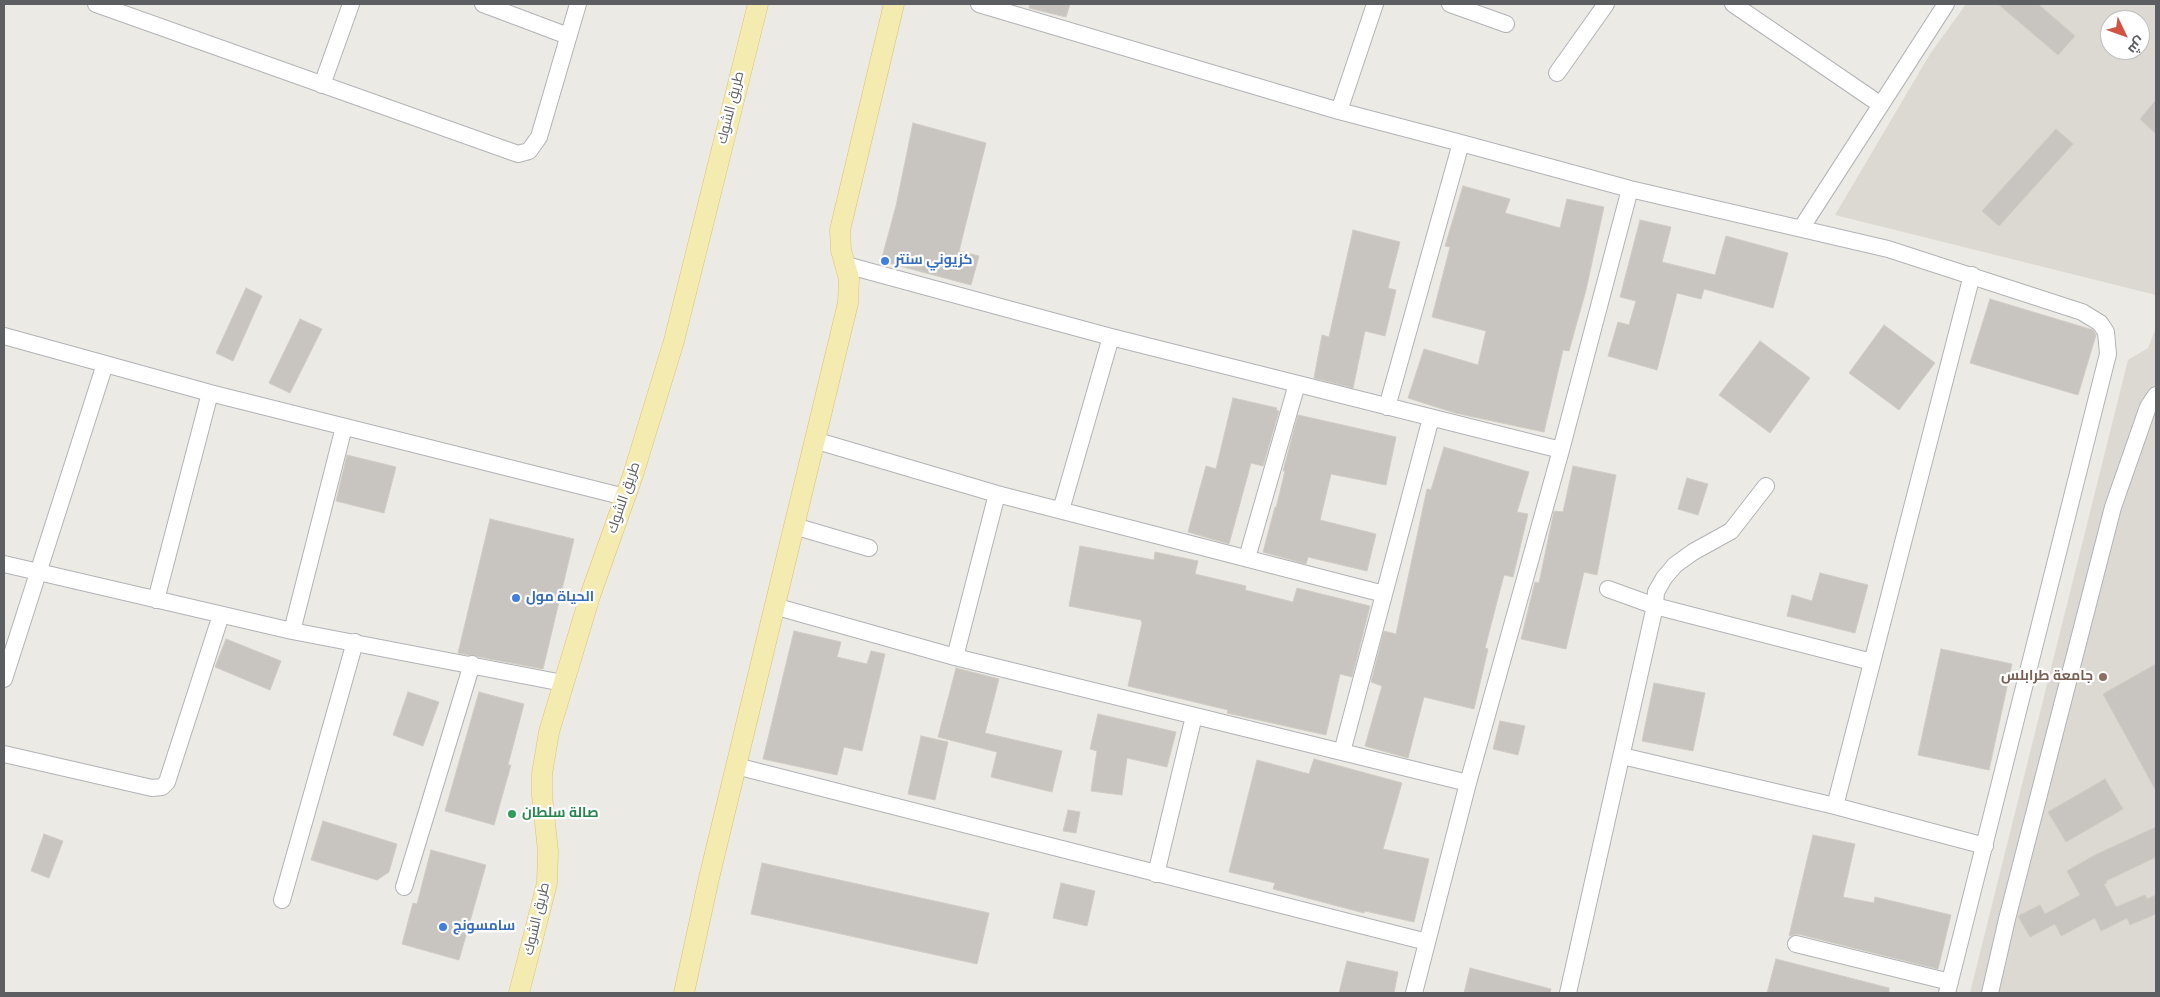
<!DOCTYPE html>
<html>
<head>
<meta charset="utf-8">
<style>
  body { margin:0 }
  #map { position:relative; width:2160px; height:997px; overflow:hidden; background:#eceae4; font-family:Overpass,Cairo,sans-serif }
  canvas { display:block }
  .frame { position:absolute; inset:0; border:5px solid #5c5e62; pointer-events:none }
  .north { position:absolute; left:2100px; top:10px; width:50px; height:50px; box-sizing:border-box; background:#fff; border:1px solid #bebfc0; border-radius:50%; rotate:132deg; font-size:14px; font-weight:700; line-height:20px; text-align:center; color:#5c5e62 }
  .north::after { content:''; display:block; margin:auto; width:18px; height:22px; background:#d25243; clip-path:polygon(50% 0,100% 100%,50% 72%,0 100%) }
</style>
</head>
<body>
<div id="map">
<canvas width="2160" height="997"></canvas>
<div class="frame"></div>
<div class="north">ش</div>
</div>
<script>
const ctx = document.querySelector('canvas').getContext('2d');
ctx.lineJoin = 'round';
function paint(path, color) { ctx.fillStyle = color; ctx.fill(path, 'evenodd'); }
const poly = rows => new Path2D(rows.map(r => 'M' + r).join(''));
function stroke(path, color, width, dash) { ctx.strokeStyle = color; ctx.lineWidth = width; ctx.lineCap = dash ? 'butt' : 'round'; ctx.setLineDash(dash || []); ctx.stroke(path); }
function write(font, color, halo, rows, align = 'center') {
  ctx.font = font + ' Overpass,Cairo,sans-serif'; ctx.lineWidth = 4.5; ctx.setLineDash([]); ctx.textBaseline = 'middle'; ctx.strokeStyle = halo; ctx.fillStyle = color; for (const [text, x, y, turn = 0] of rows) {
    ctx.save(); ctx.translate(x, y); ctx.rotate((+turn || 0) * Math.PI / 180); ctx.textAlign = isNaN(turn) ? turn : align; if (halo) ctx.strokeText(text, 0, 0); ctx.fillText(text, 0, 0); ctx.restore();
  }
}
paint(poly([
  [1966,4,2156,4,2156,295,1835,215,1930,54],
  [2110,20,2140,20,2140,50,2110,50],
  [2156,328,2156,993,1970,993,2128,360,2148,348]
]), '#dcd9d2');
const building = poly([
  [1030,4,1070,4,1066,17,1029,8,1030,4],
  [1998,4,2038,4,2075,36,2058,55,1998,4],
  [2156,100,2156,134,2140,119,2156,100],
  [913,123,986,143,959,251,979,256,971,285,881,261,896,206,913,123],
  [2056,129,2073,144,1999,226,1982,211,2056,129],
  [1463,186,1510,199,1505,213,1560,228,1567,199,1604,207,1586,290,1569,351,1563,350,1544,432,1455,413,1408,398,1424,349,1478,365,1486,331,1432,317,1450,247,1445,246,1463,186],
  [1640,220,1671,227,1662,262,1715,275,1726,236,1788,253,1773,308,1704,289,1701,299,1677,293,1657,370,1608,356,1618,322,1629,325,1636,301,1620,297,1640,220],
  [1353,230,1400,242,1388,288,1396,290,1385,336,1365,331,1353,388,1314,378,1322,335,1329,337,1353,230],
  [246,288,262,296,233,361,216,353,246,288],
  [1990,299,2093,330,2096,335,2078,395,1970,363,1990,299],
  [300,319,322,329,290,393,269,383,300,319],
  [1884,325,1935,363,1899,410,1849,373,1884,325],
  [1760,341,1810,378,1770,433,1719,395,1760,341],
  [1233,398,1277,408,1276,410,1279,411,1263,466,1251,463,1229,544,1188,532,1206,466,1216,469,1233,398],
  [1298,415,1396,437,1386,485,1331,474,1320,520,1376,534,1367,571,1308,557,1306,564,1263,552,1275,507,1276,508,1285,471,1283,471,1298,415],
  [1444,447,1529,472,1517,512,1528,514,1513,577,1504,575,1485,648,1488,649,1474,709,1424,697,1408,758,1365,746,1382,686,1371,682,1384,631,1396,634,1427,489,1431,490,1444,447],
  [347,455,396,467,384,513,336,501,347,455],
  [1573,466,1616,475,1597,575,1584,572,1566,649,1521,639,1535,582,1539,583,1554,511,1563,512,1573,466],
  [1687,478,1708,484,1698,515,1678,509,1687,478],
  [490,519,574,539,543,669,458,653,490,519],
  [1080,546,1154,560,1155,552,1198,561,1195,574,1246,586,1245,590,1293,602,1297,588,1370,606,1352,677,1340,674,1326,735,1227,713,1228,710,1128,686,1142,623,1141,620,1069,606,1080,546],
  [1820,573,1868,585,1855,633,1787,616,1792,595,1812,601,1820,573],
  [794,631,841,642,837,657,867,664,871,651,885,654,862,751,844,747,837,775,763,759,794,631],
  [226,639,281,661,270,690,215,667,226,639],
  [1941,649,2012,664,1989,770,1918,755,1941,649],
  [2156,664,2156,791,2103,694,2156,664],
  [956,668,999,679,985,733,1062,751,1052,792,991,777,997,752,938,737,956,668],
  [1654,683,1705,693,1693,751,1642,741,1654,683],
  [408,692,439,702,423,746,393,735,408,692],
  [479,692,524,704,508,765,511,765,494,825,445,811,479,692],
  [1098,714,1176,732,1167,767,1127,758,1122,795,1091,791,1097,751,1090,749,1098,714],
  [1500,721,1525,726,1518,755,1493,749,1500,721],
  [921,736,948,742,935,800,908,794,921,736],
  [1314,759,1402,783,1383,849,1429,859,1414,922,1365,911,1364,913,1273,889,1275,883,1229,872,1257,760,1309,774,1314,759],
  [2105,779,2123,809,2066,842,2048,812,2105,779],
  [1068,810,1080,812,1076,833,1063,831,1068,810],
  [323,821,397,844,389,872,377,880,311,860,323,821],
  [2156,827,2156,857,2106,881,2107,883,2104,884,2116,907,2145,895,2147,899,2156,895,2156,914,2130,925,2127,918,2101,931,2095,918,2061,936,2055,924,2030,937,2018,916,2040,905,2045,914,2080,895,2067,871,2095,855,2156,827],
  [44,834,63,841,49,878,31,871,44,834],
  [1813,835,1855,844,1843,897,1874,903,1875,897,1951,915,1938,969,1798,934,1789,936,1813,835],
  [431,850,486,865,459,960,402,944,413,903,417,904,431,850],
  [762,863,989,913,977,964,751,914,762,863],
  [1061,883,1095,891,1087,926,1053,918,1061,883],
  [1776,959,1889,988,1889,993,1767,993,1776,959],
  [1347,961,1398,972,1394,993,1339,993,1347,961],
  [1470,968,1551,989,1550,993,1464,993,1470,968]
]);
paint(building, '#c8c5c0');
stroke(building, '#d0ccc3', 1);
const minor = poly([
  [96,4,518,154,529,151,539,137,578,4],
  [483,4,568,36],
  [979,4,1339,111,1461,143,1630,189,1888,249,2082,312,2100,323,2106,332,2108,354,1947,993],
  [1450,4,1506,24],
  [1733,4,1881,105],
  [1557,73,1606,4],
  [322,85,351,4],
  [1339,111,1375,4],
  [1802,227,1946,4],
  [846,265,1111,337,1561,450],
  [4,336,210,393,625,497],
  [1387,407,1461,143],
  [814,440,997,494,1384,594],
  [1061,510,1111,337],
  [794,526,869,548],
  [1247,558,1297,384],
  [4,564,292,631,563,683],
  [1608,589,1655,606,1872,662],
  [156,600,210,393],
  [774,606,955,657,1468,783],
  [292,631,344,427],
  [955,657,997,494],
  [4,679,105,364],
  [1342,752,1431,418],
  [4,754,152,788,162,787,167,782,221,615],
  [1622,756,1835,806,1985,846],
  [736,766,1427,942],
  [1835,806,1972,275],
  [1156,874,1194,716],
  [404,887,472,664],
  [282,900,355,642],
  [1796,944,1950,982],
  [1414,993,1468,783,1561,450,1630,189],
  [1568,993,1655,606,1656,592,1664,578,1675,565,1693,552,1731,531,1766,486],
  [1990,993,2007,919,2113,507,2148,407,2156,395]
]);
const major = poly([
  [519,993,547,883,548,851,542,795,542,774,549,732,590,596,633,475,674,341,758,4],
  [684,993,709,878,848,303,849,279,841,250,840,230,894,4]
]);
stroke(minor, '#b1b3b7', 18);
stroke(major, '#dfc16a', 21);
stroke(minor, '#fff', 16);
stroke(major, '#f4ebb1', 20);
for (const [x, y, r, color] of [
  [885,261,5,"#3f7fe0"],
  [516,598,5,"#3f7fe0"],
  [2103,677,5,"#8d6e63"],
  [512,814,5,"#2e9e5b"],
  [443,927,5,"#3f7fe0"]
]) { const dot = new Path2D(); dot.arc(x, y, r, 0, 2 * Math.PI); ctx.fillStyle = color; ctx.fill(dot); stroke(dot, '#fff', 2); }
write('14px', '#5c5e62', '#fff', [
  ["طريق الشوك",732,108,-76],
  ["طريق الشوك",625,498,-71],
  ["طريق الشوك",538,919,-77]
]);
write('bold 14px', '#366cbe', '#fff', [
  ["كزيوني سنتر",895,261],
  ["الحياة مول",526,598],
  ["سامسونج",453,927]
], 'left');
write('bold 14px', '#785e54', '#fff', [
  ["جامعة طرابلس",2093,677]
], 'right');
write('bold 14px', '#27864d', '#fff', [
  ["صالة سلطان",522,814]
], 'left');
</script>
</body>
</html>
